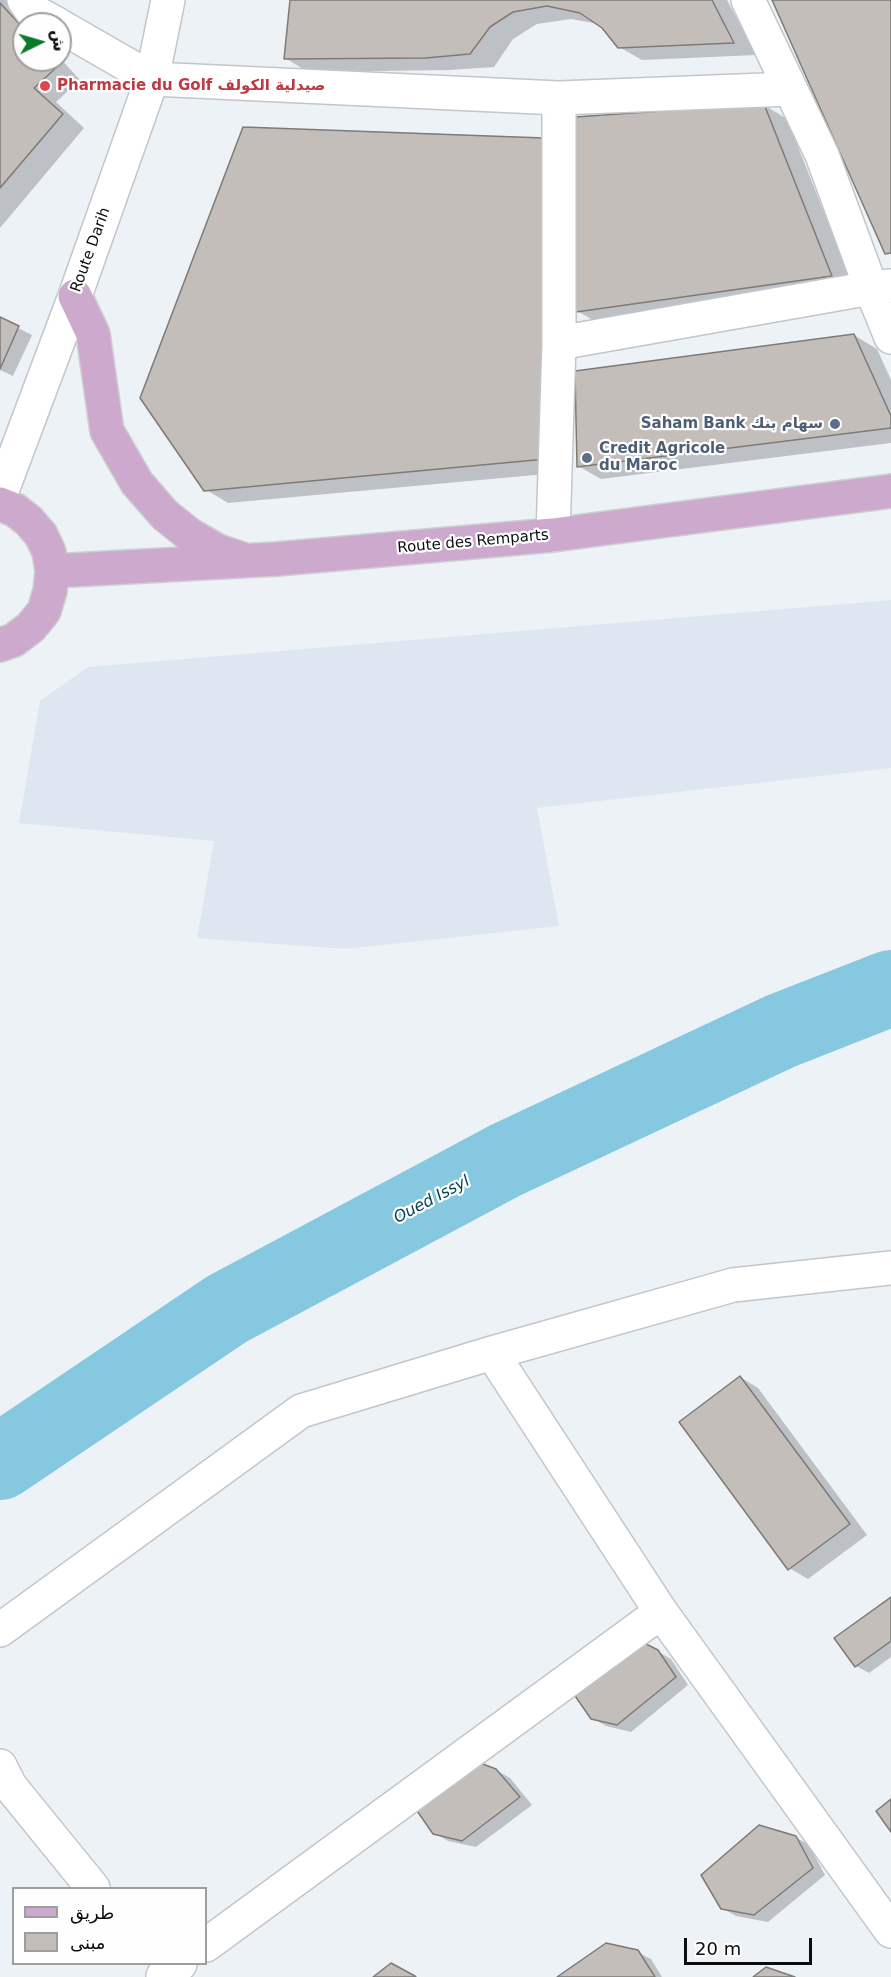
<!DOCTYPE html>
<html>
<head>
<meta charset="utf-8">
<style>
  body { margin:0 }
  #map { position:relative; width:891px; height:1977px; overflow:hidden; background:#edf2f7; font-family:"DejaVu Sans",Vazirmatn,sans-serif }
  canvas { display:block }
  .legend { position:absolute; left:12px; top:1887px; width:195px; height:78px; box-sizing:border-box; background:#fefefe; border:2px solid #9d9e9e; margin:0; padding:8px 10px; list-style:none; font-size:18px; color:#0c0d0f }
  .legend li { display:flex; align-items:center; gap:12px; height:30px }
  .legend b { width:30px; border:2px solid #9d9e9e }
  .north { position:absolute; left:12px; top:12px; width:60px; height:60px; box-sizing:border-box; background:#fefefe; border:2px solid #9d9e9e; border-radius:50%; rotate:85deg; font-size:16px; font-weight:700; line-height:24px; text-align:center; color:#0c0d0f }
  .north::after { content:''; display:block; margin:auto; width:21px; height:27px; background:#0c782b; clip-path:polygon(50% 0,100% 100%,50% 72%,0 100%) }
  .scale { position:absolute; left:684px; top:1938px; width:128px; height:27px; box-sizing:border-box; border:3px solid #0c0d0f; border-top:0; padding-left:8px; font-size:18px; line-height:21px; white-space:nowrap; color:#0c0d0f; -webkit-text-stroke:4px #fefefe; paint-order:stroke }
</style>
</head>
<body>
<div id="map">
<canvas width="891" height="1977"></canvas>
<ul class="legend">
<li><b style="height:8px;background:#cda9ce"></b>طريق</li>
<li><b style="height:16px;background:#c3beba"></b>مبنى</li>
</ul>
<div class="north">ش</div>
<div class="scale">20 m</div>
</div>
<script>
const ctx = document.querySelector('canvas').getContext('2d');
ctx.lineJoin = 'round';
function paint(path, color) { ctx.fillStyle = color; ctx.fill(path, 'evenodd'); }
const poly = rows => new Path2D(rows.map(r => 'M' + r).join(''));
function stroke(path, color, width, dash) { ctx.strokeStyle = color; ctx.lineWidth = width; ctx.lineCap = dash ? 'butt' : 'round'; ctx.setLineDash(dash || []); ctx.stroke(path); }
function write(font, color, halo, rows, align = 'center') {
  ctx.font = font + ' "DejaVu Sans",Vazirmatn,sans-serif'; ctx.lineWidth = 4.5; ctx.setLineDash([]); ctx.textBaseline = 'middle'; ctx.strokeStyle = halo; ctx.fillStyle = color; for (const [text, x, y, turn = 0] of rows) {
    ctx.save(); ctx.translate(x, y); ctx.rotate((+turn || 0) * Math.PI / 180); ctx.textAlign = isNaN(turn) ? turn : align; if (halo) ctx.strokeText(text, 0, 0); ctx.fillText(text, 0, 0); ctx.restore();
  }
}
paint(poly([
  [891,600,891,768,537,808,559,926,345,949,197,938,214,841,19,823,40,701,88,667]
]), '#dde6f1');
paint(poly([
  [0,0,7,0,29,24,24,24,24,60,60,60,60,58,80,80,56,102,84,128,0,228],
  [291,0,727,0,756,55,642,60,619,47,599,24,571,19,537,24,513,39,494,67,450,70,308,72,285,58],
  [764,105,787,119,854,288,600,324,577,311],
  [244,129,568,472,228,503,205,489],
  [0,319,32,335,13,376,0,370],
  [854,335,877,349,891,380,891,443,601,479,578,466],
  [740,1377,758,1388,867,1535,808,1579,789,1568],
  [891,1599,891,1657,869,1673,856,1666],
  [657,1651,671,1659,688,1685,631,1732,606,1726,592,1718],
  [496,1770,510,1778,532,1805,476,1847,448,1841,434,1833],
  [795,1837,809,1845,825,1875,768,1922,736,1916,722,1908],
  [637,1952,651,1959,662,1977,560,1977]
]), '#0003');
stroke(poly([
  [0,1462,227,1309,506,1160,781,1031,891,988]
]), '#86c8e0', 76);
const building = poly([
  [290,0,712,0,734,43,618,48,602,28,580,13,547,6,513,12,490,27,470,54,426,58,284,59,290,0],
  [772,0,891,0,891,253,885,254,772,0],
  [0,3,24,29,24,60,53,60,58,66,34,88,63,114,0,188,0,3],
  [764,104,832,276,576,312,575,117,764,104],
  [243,127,544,138,546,459,204,491,140,398,243,127],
  [0,317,19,326,0,369,0,317],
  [854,334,891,416,891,428,577,467,575,371,854,334],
  [740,1376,850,1524,788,1570,679,1422,740,1376],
  [891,1597,891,1641,855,1667,834,1638,891,1597],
  [642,1642,658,1650,676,1677,617,1725,591,1719,571,1690,642,1642],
  [472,1760,496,1769,520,1797,462,1841,433,1834,411,1802,472,1760],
  [891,1799,891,1832,876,1811,891,1799],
  [759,1825,796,1836,813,1868,754,1915,721,1909,701,1875,759,1825],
  [606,1943,638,1950,655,1977,557,1977,606,1943],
  [391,1963,415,1976,416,1977,373,1977,391,1963],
  [766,1967,795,1977,753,1977,766,1967]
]);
paint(building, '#c3beba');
stroke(building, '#7e7a76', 1.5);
const minor = poly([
  [24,0,31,10,57,24],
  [748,0,822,155,871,288,891,337],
  [60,26,152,79,559,98,790,89],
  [559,343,871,288,891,286],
  [0,496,75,296,152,79,168,0],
  [553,535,559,343,559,98],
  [492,1353,661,1612,891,1931],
  [0,1630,301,1411,492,1353,733,1285,891,1268],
  [0,1766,10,1786,93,1888],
  [206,1945,661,1612],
  [163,1976,180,1964]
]);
const major = poly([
  [75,296,93,334,107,431,137,483,165,515,190,535,218,551,242,559],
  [0,504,15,510,29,521,41,535,49,552,52,571,50,591,44,611,31,627,14,640,0,645],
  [52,571,277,559,553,535,891,491]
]);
stroke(minor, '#c2c6cb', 36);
stroke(major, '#cecfcf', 36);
stroke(minor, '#fff', 33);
stroke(major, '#cda9ce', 33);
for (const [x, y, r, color] of [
  [45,86,6,"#e0444e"],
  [835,424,6,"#5c6f8a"],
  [587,458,6,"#5c6f8a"]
]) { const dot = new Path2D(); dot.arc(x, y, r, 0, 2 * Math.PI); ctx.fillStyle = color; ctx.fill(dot); stroke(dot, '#fefefe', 2); }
write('bold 15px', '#be3a42', '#fefefe', [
  ["Pharmacie du Golf صيدلية الكولف",57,86]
], 'left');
write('15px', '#0c0d0f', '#fefefe', [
  ["Route Darih",91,250,-70],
  ["Route des Remparts",473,542,-5]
]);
write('bold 15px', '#4e5e75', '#fefefe', [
  ["Saham Bank سهام بنك",823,424],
  ["Credit Agricole",599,449,"left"],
  ["du Maroc",599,466,"left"]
], 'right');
write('italic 16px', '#074354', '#fefefe', [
  ["Oued Issyl",432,1200,-28]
]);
</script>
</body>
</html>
